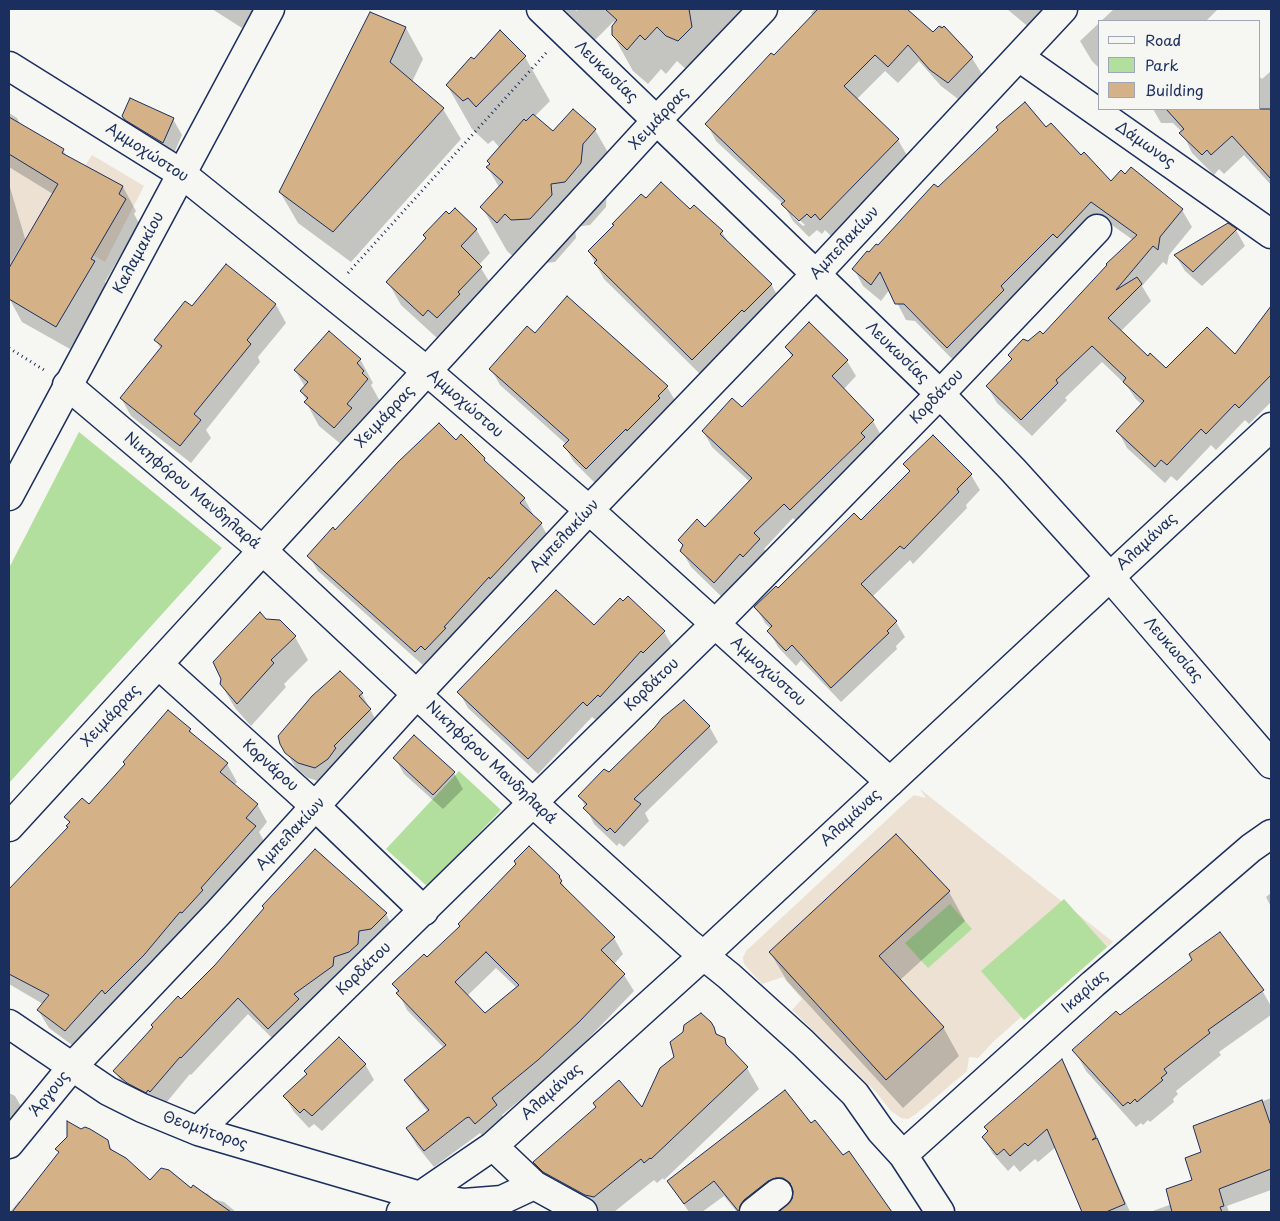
<!DOCTYPE html>
<html>
<head>
<meta charset="utf-8">
<style>
  body { margin:0 }
  #map { position:relative; width:1280px; height:1221px; overflow:hidden; background:#f6f6f2; font-family:"Playpen Sans",sans-serif }
  canvas { display:block }
  .frame { position:absolute; inset:0; border:10px solid #1b2f5e; pointer-events:none }
  .legend { position:absolute; left:1098px; top:20px; width:162px; height:90px; box-sizing:border-box; background:#f6f6f2; border:1px solid #9ea6b7; margin:0; padding:6px 9px; list-style:none; font-size:15px; color:#1b2f5e }
  .legend li { display:flex; align-items:center; gap:10px; height:25px }
  .legend b { width:25px; border:1px solid #9ea6b7 }
</style>
</head>
<body>
<div id="map">
<canvas width="1280" height="1221"></canvas>
<div class="frame"></div>
<ul class="legend">
<li><b style="height:6px;background:#f6f6f2"></b>Road</li>
<li><b style="height:14px;background:#b2df9e"></b>Park</li>
<li><b style="height:14px;background:#d5b187"></b>Building</li>
</ul>
</div>
<script>
const ctx = document.querySelector('canvas').getContext('2d');
ctx.lineJoin = 'round';
function paint(path, color) { ctx.fillStyle = color; ctx.fill(path, 'evenodd'); }
const poly = rows => new Path2D(rows.map(r => 'M' + r).join(''));
function stroke(path, color, width, dash) { ctx.strokeStyle = color; ctx.lineWidth = width; ctx.lineCap = dash ? 'butt' : 'round'; ctx.setLineDash(dash || []); ctx.stroke(path); }
function write(font, color, halo, rows, align = 'center') {
  ctx.font = font + ' "Playpen Sans",sans-serif'; ctx.lineWidth = 4; ctx.setLineDash([]); ctx.textBaseline = 'middle'; ctx.strokeStyle = halo; ctx.fillStyle = color; for (const [text, x, y, turn = 0] of rows) {
    ctx.save(); ctx.translate(x, y); ctx.rotate((+turn || 0) * Math.PI / 180); ctx.textAlign = isNaN(turn) ? turn : align; if (halo) ctx.strokeText(text, 0, 0); ctx.fillText(text, 0, 0); ctx.restore();
  }
}
paint(poly([
  [9,154,58,184,83,169,92,155,144,186,105,262,35,223,9,264],
  [920,789,1113,942,1024,1020,1021,1017,993,1042,978,1058,969,1057,967,1071,916,1114,908,1119,901,1118,891,1111,876,1092,792,1010,802,999,783,977,762,984,744,964,743,957,746,951,907,801,914,795,926,798]
]), '#ece1d2');
paint(poly([
  [79,432,222,548,9,783,9,568],
  [459,771,501,810,428,887,386,849],
  [1064,899,1107,947,1024,1020,981,971],
  [950,904,972,929,928,968,905,943]
]), '#b2df9e');
paint(poly([
  [212,9,255,9,242,28],
  [564,9,574,9,577,11,578,9,751,9,688,71,677,61,666,74,661,69,648,84,633,71,613,35,614,21,594,41,571,20],
  [815,9,903,9,933,34,941,25,972,58,982,74,958,99,941,86,919,61,898,83,885,71,856,100,898,140,908,157,831,236,825,230,822,234,817,230,809,237,793,221,784,205,716,141,707,124,813,16,811,13],
  [790,211,805,225,803,226,793,217],
  [1007,9,1050,9,1031,29],
  [1114,9,1218,9,1206,21,1101,21],
  [371,14,406,28,423,59,412,82,443,109,461,139,351,262,298,223,280,192],
  [1099,23,1099,68,1092,61,1080,41],
  [500,32,525,57,550,101,534,117,553,133,595,130,620,173,607,188,606,207,590,225,575,227,576,238,555,262,523,265,507,251,482,207,499,187,488,168,500,148,493,140,488,144,472,129,447,85,474,61],
  [1271,71,1271,185,1244,155,1224,174,1219,169,1214,175,1192,153,1182,132,1173,123,1161,123,1153,109,1259,109,1259,76,1262,79],
  [9,113,17,118,21,126,63,150,67,157,123,187,136,211,134,214,139,223,105,282,107,286,70,349,22,322,9,298,66,202,9,167],
  [123,116,173,119,182,135,172,158,133,132],
  [1046,128,1111,183,1182,210,1192,227,1169,255,1167,265,1163,262,1142,286,1151,301,1120,332,1148,357,1166,370,1235,356,1271,308,1271,402,1249,424,1245,420,1216,450,1211,445,1177,481,1171,476,1165,483,1127,448,1118,431,1142,405,1135,398,1127,386,1102,362,1065,398,1067,400,1032,436,997,403,987,386,1012,360,1009,355,1028,342,1043,336,1133,240,1102,218,957,364,915,321,906,320,890,289,881,301,863,286,854,269,938,189],
  [9,184,29,252,9,271],
  [690,211,722,232,729,244,771,284,780,300,701,375,604,279,589,252],
  [449,215,476,229,490,253,479,265,495,291,451,341,442,333,437,338,401,305,388,282],
  [1228,224,1236,230,1245,246,1202,286,1185,271,1176,256],
  [226,266,276,305,286,323,258,357,260,362,206,430,211,438,191,463,131,416,121,398,161,349,156,340,192,308],
  [809,324,847,361,856,376,843,390,873,421,882,437,800,525,793,518,764,549,768,555,752,571,749,569,723,598,691,567,682,551,683,547,680,540,705,529,750,482,712,447,703,431,742,409,792,357,786,347],
  [535,334,667,387,676,402,596,484,574,462,565,447,567,445,500,385,491,369],
  [360,359,373,383,371,385,381,403,348,450,319,426,306,402,307,401,301,391,305,387,295,370],
  [456,442,484,459,487,465,524,498,533,514,532,515,541,524,550,540,425,667,318,571,309,556,336,532],
  [905,464,971,475,980,490,966,505,967,508,913,564,910,560,872,597,896,622,905,637,896,646,897,649,841,702,801,660,796,666,778,647,769,631,771,629,765,623,756,607,861,522,910,473],
  [266,620,295,637,308,660,284,684,286,687,251,726,235,708,221,684],
  [594,626,664,632,673,647,653,668,651,666,609,712,607,710,597,721,592,717,538,774,468,708,459,692],
  [362,694,379,726,325,783,308,778,296,768,281,743],
  [709,726,718,742,645,813,649,821,624,847,619,843,617,846,594,824,580,796,609,774],
  [190,730,194,737,227,764,237,782,234,785,257,804,267,822,259,832,266,845,76,1048,49,1028,38,1010,43,1004,9,984,9,891,69,827,70,824,66,817,89,806],
  [395,758,454,773,463,789,443,809,404,774],
  [529,847,559,877,568,893,614,938,623,954,614,964,624,975,634,991,588,1039,548,1077,502,1115,506,1122,485,1140,480,1133,434,1167,417,1146,407,1129,428,1112,416,1097,406,1080,444,1048,407,1010,394,984,427,959,461,927,517,865],
  [496,968,517,988,485,1015,467,996],
  [949,892,965,921,900,980,943,1027,959,1056,903,1108,787,981,770,952],
  [1271,893,1271,907,1266,897],
  [386,914,396,932,279,1045,248,1014,191,1075,190,1074,161,1109,125,1089,115,1071,153,1028,152,1026,181,1000],
  [1194,960,1259,985,1271,1006,1271,1015,1219,1052,1221,1055,1176,1091,1178,1094,1173,1099,1174,1102,1150,1122,1148,1120,1143,1125,1141,1123,1136,1127,1086,1071,1074,1050],
  [713,1028,719,1037,724,1039,731,1051,747,1068,759,1089,664,1180,663,1178,657,1183,654,1180,614,1212,591,1212,547,1184,535,1163,642,1109],
  [1062,1060,1071,1077,1130,1212,1084,1212,1056,1147,1038,1162,1035,1159,1020,1172,1014,1165,1008,1171,993,1154,983,1137],
  [365,1064,374,1080,322,1131,314,1124,309,1128,294,1112,285,1097],
  [9,1093,15,1096,29,1120,9,1157],
  [1271,1098,1271,1190,1227,1206,1229,1212,1150,1212,1172,1204,1194,1181,1203,1153,1195,1127],
  [811,1125,843,1157,848,1153,891,1212,781,1212,789,1206,794,1194,786,1193,757,1212,737,1212,724,1196,702,1212,689,1212,668,1181],
  [107,1141,114,1153,150,1181,191,1190,204,1195,207,1193,213,1199,224,1202,236,1212,10,1212,19,1201,22,1202,59,1153,57,1149]
]), '#0003');
const building = poly([
  [605,9,689,9,692,27,678,41,666,36,657,27,645,40,640,35,627,50,612,35,612,26,617,20,605,9],
  [818,9,907,9,933,32,939,26,942,28,944,26,973,57,948,83,930,70,908,45,888,67,875,55,844,86,899,139,820,220,815,214,811,218,807,214,799,221,781,204,785,201,705,124,771,53,774,55,818,9],
  [370,12,406,27,390,62,444,108,333,232,279,192,370,12],
  [500,30,526,56,476,107,468,98,463,101,446,85,471,57,474,59,500,30],
  [130,98,174,118,163,143,125,120,122,116,130,98],
  [1025,102,1046,127,1051,123,1081,155,1084,152,1111,181,1121,170,1125,174,1131,167,1183,209,1160,237,1158,250,1153,246,1116,290,1137,277,1142,284,1108,318,1148,356,1150,353,1166,368,1207,327,1235,354,1271,306,1271,375,1239,408,1235,404,1206,434,1201,429,1167,465,1161,460,1155,467,1116,431,1144,401,1123,382,1126,378,1092,346,1056,380,1058,383,1021,420,986,386,1012,359,1008,355,1023,339,1028,341,1040,331,1043,334,1107,265,1106,264,1137,235,1091,202,1057,238,1053,234,1001,286,1004,290,947,348,904,304,895,304,880,272,871,285,852,269,867,251,869,252,876,244,878,245,934,184,938,187,998,130,996,127,1025,102],
  [573,109,596,129,583,144,581,163,565,182,551,184,552,195,530,219,511,220,505,214,497,223,480,207,503,182,486,167,490,164,487,161,524,119,526,121,533,114,553,131,573,109],
  [1166,109,1271,109,1271,179,1232,136,1211,155,1207,150,1202,155,1179,133,1184,129,1166,109],
  [9,117,64,149,62,153,123,186,119,194,126,199,91,259,95,261,56,327,9,299,9,268,58,184,9,154,9,117],
  [661,182,690,209,694,205,723,231,720,234,772,284,744,312,742,310,692,360,594,263,597,260,588,251,614,225,612,224,641,194,646,198,661,182],
  [455,208,477,229,461,246,482,267,458,292,460,294,437,318,428,310,423,316,386,282,426,238,423,235,446,211,449,214,455,208],
  [1228,223,1237,229,1193,272,1174,255,1228,223],
  [226,264,276,304,247,340,251,344,194,414,201,420,180,446,120,398,162,346,154,340,185,301,192,306,226,264],
  [567,296,668,386,658,396,660,398,627,431,626,429,586,469,563,446,569,440,489,369,527,326,535,333,567,296],
  [809,322,848,360,832,376,874,420,861,433,865,437,790,510,784,504,754,533,760,539,743,557,740,554,714,583,680,551,683,545,678,540,697,519,705,527,752,478,702,431,732,398,742,407,793,355,785,347,809,322],
  [329,331,361,359,357,363,364,371,362,373,368,379,347,404,352,408,334,428,304,402,308,398,300,391,308,382,294,370,329,331],
  [439,423,456,440,461,434,485,458,484,460,525,498,520,503,542,523,490,579,489,577,444,627,446,628,425,650,421,646,415,652,307,556,333,527,335,530,398,462,439,423],
  [933,435,972,474,957,489,959,492,904,549,900,546,861,584,897,621,887,631,889,633,831,688,792,645,786,651,767,631,772,626,754,607,776,586,778,588,854,513,861,520,910,471,903,464,933,435],
  [556,590,594,625,620,598,623,601,628,596,665,631,643,653,641,651,600,697,598,695,587,706,583,702,528,759,457,692,556,590],
  [260,612,266,619,280,620,296,636,271,660,274,663,237,704,220,684,221,679,213,662,260,612],
  [340,671,363,693,359,696,371,709,334,746,336,748,328,759,315,768,298,763,285,753,280,744,278,736,312,696,340,671],
  [684,700,710,726,634,799,641,804,615,833,610,828,607,831,583,808,587,804,578,796,604,769,609,772,655,727,662,718,684,700],
  [168,710,191,729,189,731,228,763,220,772,258,804,246,818,256,826,201,888,203,890,182,913,180,912,144,955,105,994,102,990,65,1031,37,1010,49,995,9,974,9,889,68,827,66,826,70,822,64,817,82,798,89,804,125,764,123,762,168,710],
  [414,735,455,772,433,795,393,758,414,735],
  [896,834,950,891,879,956,944,1027,886,1080,769,952,896,834],
  [529,846,560,876,559,877,562,881,560,883,615,937,601,950,625,974,579,1022,538,1060,492,1098,497,1105,475,1124,469,1117,466,1118,424,1151,406,1128,429,1110,404,1080,446,1045,396,993,399,991,392,984,424,954,427,957,460,926,458,924,516,864,514,861,529,846],
  [486,952,519,985,485,1013,455,982,486,952],
  [315,849,387,913,371,929,359,931,358,944,349,952,334,957,333,966,294,994,299,999,268,1029,238,998,181,1058,180,1057,150,1092,148,1090,146,1093,127,1083,113,1071,153,1027,151,1025,178,996,181,999,215,965,264,908,262,906,315,849],
  [1220,932,1264,990,1208,1030,1210,1033,1164,1069,1167,1073,1161,1078,1163,1080,1137,1102,1135,1099,1130,1104,1128,1102,1123,1106,1072,1050,1116,1011,1120,1015,1192,960,1189,954,1220,932],
  [701,1013,711,1022,714,1027,716,1034,725,1038,726,1044,748,1067,651,1159,650,1158,644,1163,641,1159,594,1197,585,1195,543,1172,533,1162,596,1107,593,1103,619,1080,642,1107,660,1068,674,1057,670,1042,683,1032,684,1025,701,1013],
  [339,1037,366,1064,312,1116,304,1109,300,1113,283,1096,307,1074,304,1071,339,1037],
  [1062,1059,1096,1137,1092,1140,1097,1138,1125,1204,1106,1212,1082,1212,1047,1129,1028,1146,1025,1143,1010,1156,1004,1149,997,1155,982,1137,988,1131,984,1127,1062,1059],
  [785,1090,811,1123,815,1120,843,1155,849,1151,892,1212,779,1212,792,1199,793,1191,790,1183,783,1178,776,1178,768,1181,744,1200,740,1206,739,1212,714,1181,684,1204,667,1181,785,1090],
  [1262,1100,1271,1126,1271,1169,1219,1189,1224,1206,1220,1207,1222,1212,1172,1212,1166,1189,1192,1180,1185,1158,1201,1152,1193,1126,1262,1100],
  [67,1121,81,1129,85,1127,90,1129,108,1140,110,1149,126,1158,150,1180,161,1168,169,1170,191,1188,193,1185,231,1212,12,1212,59,1152,55,1149,67,1137,67,1121]
]);
paint(building, '#d5b187');
stroke(building, '#1b2f5e', 1);
const minor = poly([
  [541,9,940,394,1013,470,1110,577,1271,764],
  [1019,57,1271,234],
  [9,66,182,174,428,372,589,510,890,782],
  [67,385,262,550,532,802,688,943,729,976,803,1043,855,1094,881,1131,903,1155,940,1212],
  [159,665,316,807,424,911],
  [9,827,657,120,763,9],
  [9,1024,108,1091,142,1108,198,1131,420,1196,464,1203,502,1200,534,1185],
  [198,1131,715,624,940,394,1097,229],
  [9,1144,72,1067,218,913,417,694,589,510,815,275,1063,9],
  [493,1146,534,1185,583,1212],
  [903,1155,1093,984,1251,848,1271,834],
  [401,1212,420,1196,493,1146,703,956,1271,427],
  [754,1212,778,1193]
]);
const secondary = poly([
  [9,496,270,9]
]);
stroke(minor, '#1b2f5e', 31);
stroke(secondary, '#1b2f5e', 31);
stroke(poly([
  [348,273,546,53],
  [9,348,44,370]
]), '#1b2f5e', 3, [1, 4]);
stroke(minor, '#f6f6f2', 28);
stroke(secondary, '#f6f6f2', 28);
write('15px', '#1b2f5e', '#f6f6f2', [
  ["Λευκωσίας",606,72,44],
  ["Χειμάρρας",659,119,-47],
  ["Δάμωνος",1145,145,35],
  ["Αμμοχώστου",147,153,33],
  ["Αμπελακίων",845,243,-47],
  ["Καλαμακίου",139,253,-62],
  ["Λευκωσίας",897,353,44],
  ["Κορδάτου",937,397,-46],
  ["Αμμοχώστου",465,404,41],
  ["Χειμάρρας",385,417,-47],
  ["Νικηφόρου Μανδηλαρά",192,491,40],
  ["Αμπελακίων",565,536,-47],
  ["Αλαμάνας",1147,542,-43],
  ["Λευκωσίας",1173,650,49],
  ["Αμμοχώστου",768,672,42],
  ["Κορδάτου",652,685,-44],
  ["Χειμάρρας",111,716,-47],
  ["Νικηφόρου Μανδηλαρά",491,763,43],
  ["Κορνάρου",270,766,42],
  ["Αλαμάνας",851,818,-43],
  ["Αμπελακίων",291,834,-47],
  ["Κορδάτου",364,969,-44],
  ["Ικαρίας",1085,992,-42],
  ["Αλαμάνας",552,1092,-42],
  ["Άργους",50,1094,-51],
  ["Θεομήτορος",205,1131,19]
]);
</script>
</body>
</html>
